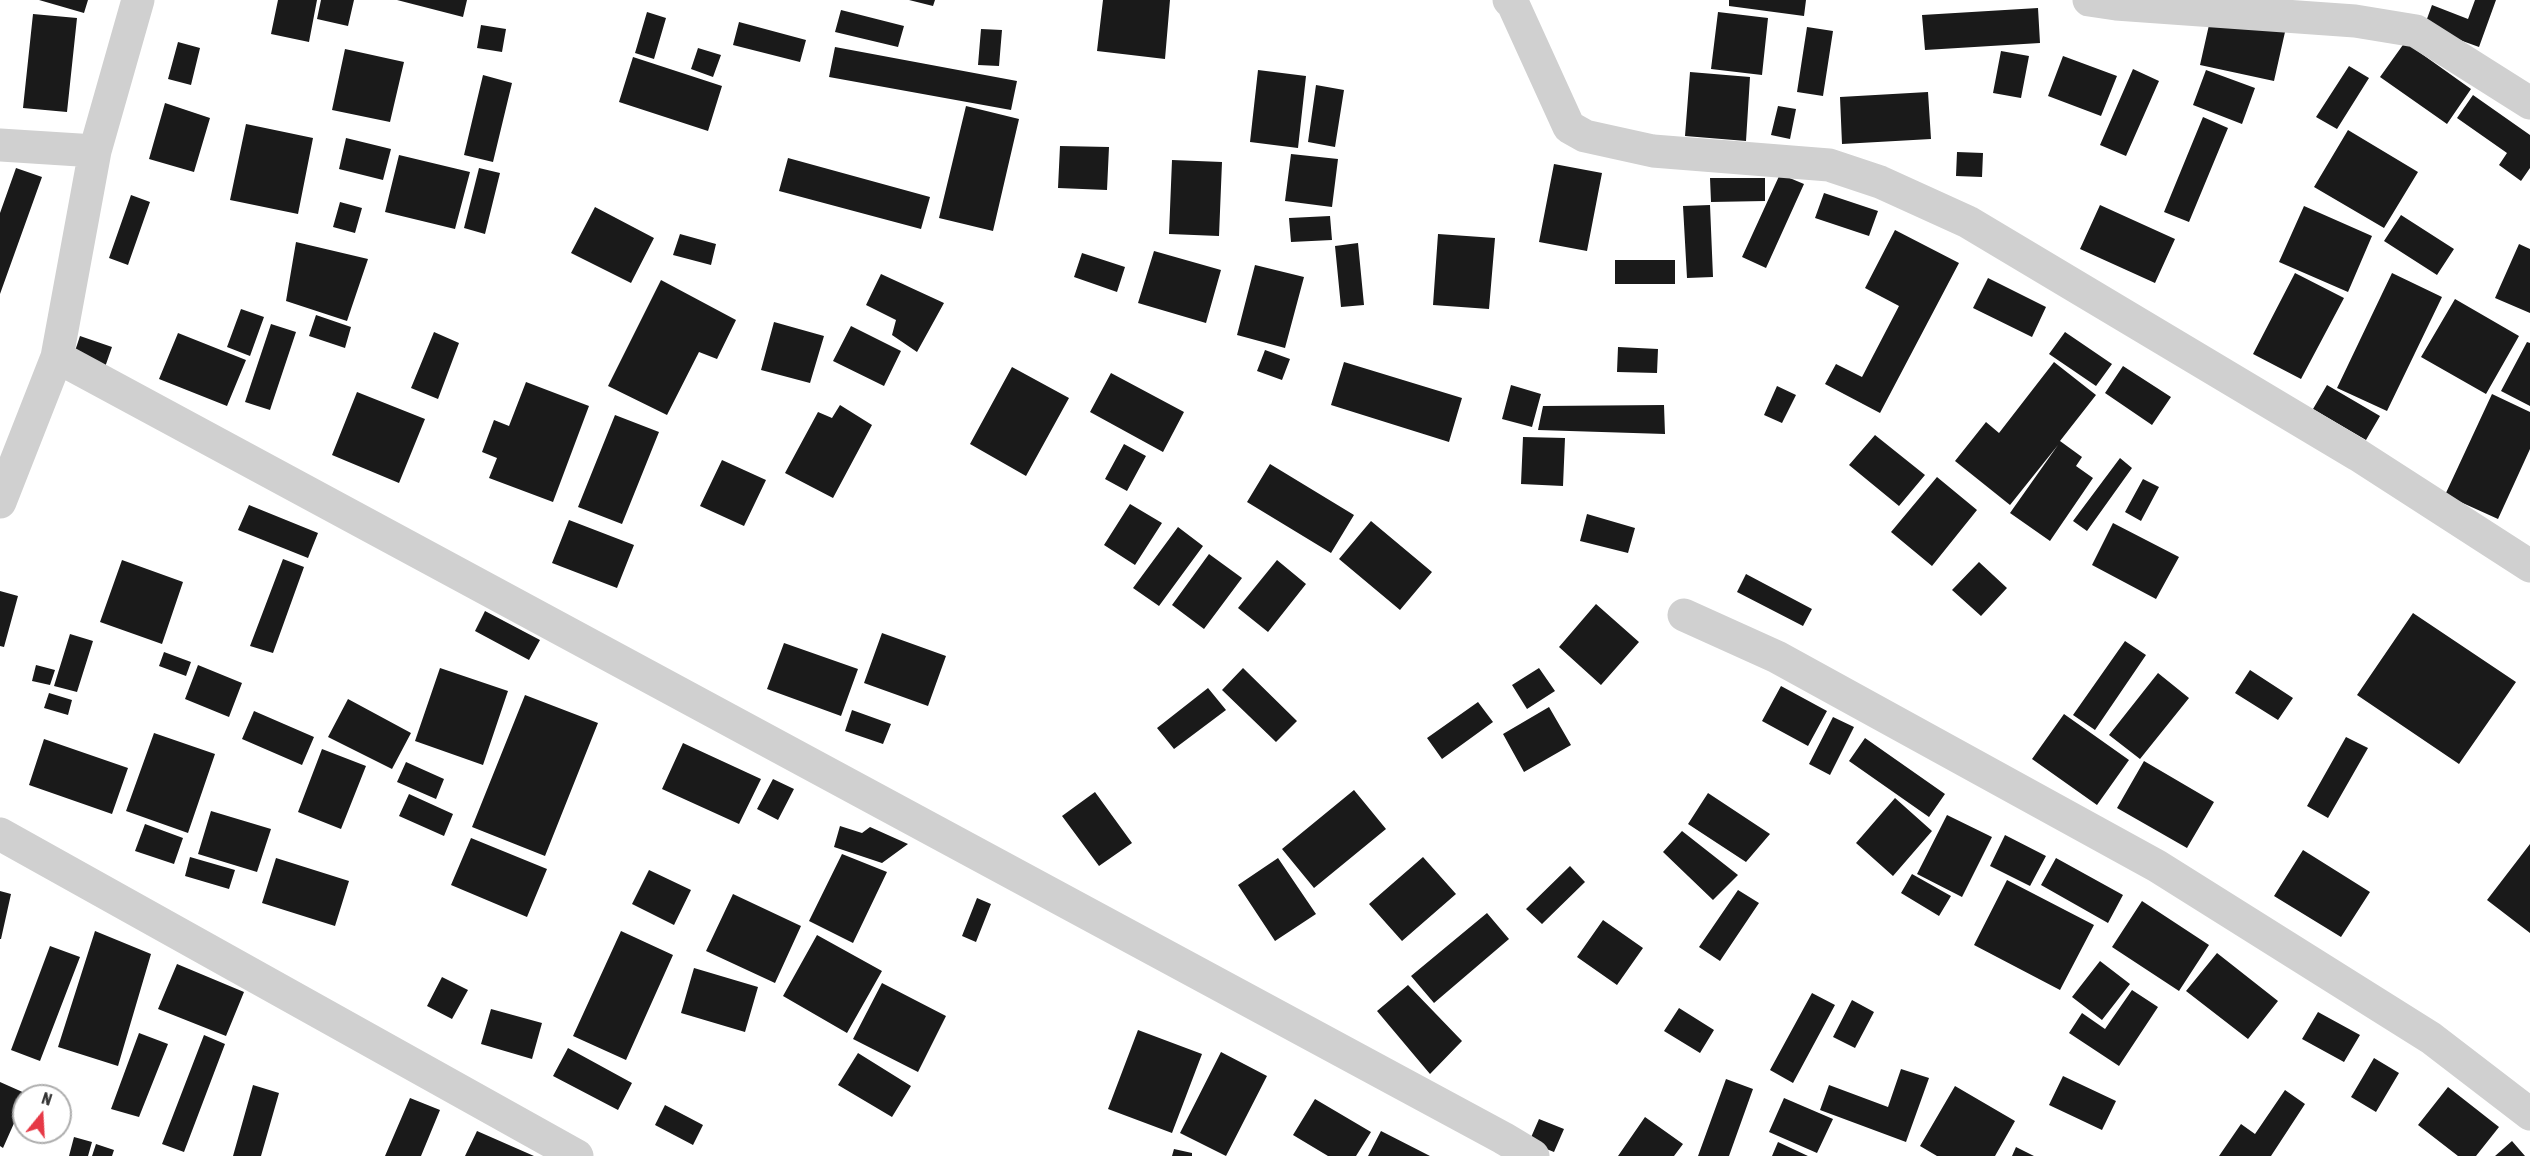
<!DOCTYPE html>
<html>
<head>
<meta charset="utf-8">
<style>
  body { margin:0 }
  #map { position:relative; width:2530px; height:1156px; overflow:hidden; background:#fff; font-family:"Asap Condensed",sans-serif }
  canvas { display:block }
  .north { position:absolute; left:12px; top:1084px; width:60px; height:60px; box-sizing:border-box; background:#fff; border:2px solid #adadad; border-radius:50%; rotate:18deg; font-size:16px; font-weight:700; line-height:24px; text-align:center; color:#333 }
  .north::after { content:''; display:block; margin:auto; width:21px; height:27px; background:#e63946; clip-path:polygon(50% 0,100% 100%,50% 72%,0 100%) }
</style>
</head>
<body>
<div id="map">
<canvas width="2530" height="1156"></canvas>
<div class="north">N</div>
</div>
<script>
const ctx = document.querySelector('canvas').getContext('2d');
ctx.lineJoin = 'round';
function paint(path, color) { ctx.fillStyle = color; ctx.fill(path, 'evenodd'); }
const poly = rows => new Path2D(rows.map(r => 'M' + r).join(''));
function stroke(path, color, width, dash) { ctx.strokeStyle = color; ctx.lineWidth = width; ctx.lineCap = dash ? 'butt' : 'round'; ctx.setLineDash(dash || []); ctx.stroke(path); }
paint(poly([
  [39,0,88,0,84,13],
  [278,0,317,0,309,42,271,34],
  [321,0,354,0,348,26,317,19],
  [397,0,467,0,463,17],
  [909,0,935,0,933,6],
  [1103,0,1170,0,1165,59,1097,51],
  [1729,0,1806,0,1804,16,1729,6],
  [2475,0,2496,0,2479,47,2424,27,2432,5,2468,19],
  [2038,8,2040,43,1925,50,1922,15],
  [841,10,904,26,898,47,835,32],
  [647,12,666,18,654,59,635,53],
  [1718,12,1768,18,1762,75,1711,69],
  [33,14,77,18,67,112,23,108],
  [2211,16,2285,32,2274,81,2200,65],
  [739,22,806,40,800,62,733,45],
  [481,25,506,29,502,52,477,48],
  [1807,27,1833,31,1823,96,1797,92],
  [981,29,1002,30,999,66,978,65],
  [178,42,200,48,191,85,168,79],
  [2405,42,2471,89,2447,124,2380,77],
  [835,47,1017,81,1011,110,829,77],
  [698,48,721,55,713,77,691,69],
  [345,49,404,62,390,122,332,110],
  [2001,51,2029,56,2021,98,1993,93],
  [2063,56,2117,76,2101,116,2048,96],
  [633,57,722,86,708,131,619,102],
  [2349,66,2369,78,2337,129,2316,117],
  [2133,69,2159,81,2126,156,2100,145],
  [1258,70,1306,76,1298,148,1250,142],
  [2206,70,2255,88,2242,124,2193,105],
  [1690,72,1750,77,1746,141,1685,136],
  [483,75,512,83,493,162,464,155],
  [1316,85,1344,90,1335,147,1308,142],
  [1928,92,1931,139,1842,144,1840,97],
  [2473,95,2530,135,2530,168,2521,181,2499,165,2507,153,2457,118],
  [165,103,210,118,194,172,149,159],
  [966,106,1019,119,993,231,939,218],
  [1778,106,1796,109,1790,139,1771,135],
  [2203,117,2228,128,2189,222,2164,212],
  [246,124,313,138,298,214,230,200],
  [2348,130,2418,172,2384,228,2314,187],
  [346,138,391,149,383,180,339,169],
  [1060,146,1109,147,1107,190,1058,188],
  [1957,152,1983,153,1982,177,1956,176],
  [1291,154,1338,159,1332,207,1285,201],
  [399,155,470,172,455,229,385,212],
  [788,158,930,197,921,229,779,191],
  [1172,160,1222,162,1219,236,1169,234],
  [1554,164,1602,173,1587,251,1539,242],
  [16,168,42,177,0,294,0,213],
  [479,168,500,173,485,234,464,228],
  [1780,174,1804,184,1766,268,1742,257],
  [1710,178,1765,178,1765,201,1711,202],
  [1824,193,1878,211,1869,236,1815,218],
  [131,195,150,202,128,265,109,258],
  [340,202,362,208,355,233,333,227],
  [1710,205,1713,277,1687,278,1683,206],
  [2100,205,2175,239,2155,283,2080,249],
  [2304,206,2372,236,2348,292,2279,262],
  [595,207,654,238,631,283,571,253],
  [2401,215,2454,249,2437,275,2384,241],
  [1330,216,1332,240,1291,242,1289,218],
  [1895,230,1959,263,1880,413,1825,384,1836,364,1862,377,1899,306,1865,288],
  [680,234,716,244,711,265,673,255],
  [1438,234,1495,238,1489,309,1433,305],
  [296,242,368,259,347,321,286,301],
  [1358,243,1364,305,1341,307,1335,246],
  [2519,244,2530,249,2530,313,2495,298],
  [1154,251,1221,270,1206,323,1138,303],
  [1082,253,1125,267,1117,292,1074,277],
  [1615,260,1675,260,1675,284,1615,284],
  [1255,265,1304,277,1285,348,1237,335],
  [2295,273,2344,298,2301,379,2253,354],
  [2392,273,2442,297,2387,411,2337,388],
  [881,274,944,303,917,352,892,335,896,320,866,305],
  [1988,278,2046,307,2032,337,1973,308],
  [661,280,736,320,717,359,699,352,667,415,608,386],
  [2455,299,2519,336,2486,394,2421,357],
  [241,309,264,317,250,356,227,347],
  [316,315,351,327,345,348,309,336],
  [774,322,824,336,810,383,761,370],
  [271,324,296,332,270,410,245,402],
  [851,326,901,351,884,386,833,361],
  [434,332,459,343,438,399,411,388],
  [2065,332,2112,364,2096,386,2049,354],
  [178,333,246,360,227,406,159,379],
  [80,336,112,347,104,370,72,360],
  [2527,342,2530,343,2530,406,2501,391],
  [1618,347,1658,349,1657,373,1617,372],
  [1265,350,1290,359,1282,380,1257,371],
  [1344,362,1462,398,1449,442,1331,405],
  [2054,362,2096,395,2060,441,2082,457,2076,466,2093,478,2050,541,2010,513,2058,445,2010,505,1955,461,1986,422,1999,433],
  [2123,366,2171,397,2152,425,2105,393],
  [1012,367,1069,398,1026,476,970,444],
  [1111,373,1184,412,1163,452,1090,412],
  [526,382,589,406,553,502,489,478,497,458,482,452,494,420,509,426],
  [1511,385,1541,394,1532,427,1502,419],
  [2327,385,2380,416,2366,440,2313,409],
  [1777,386,1796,395,1782,423,1764,415],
  [357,392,425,419,399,483,332,455],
  [2492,394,2530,412,2530,449,2498,519,2445,495],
  [840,405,872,425,833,498,785,473,818,412,832,418],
  [1664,405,1665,434,1538,430,1543,406],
  [615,415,659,432,622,524,578,507],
  [1875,435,1925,475,1899,506,1849,465],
  [1523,437,1565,438,1563,486,1521,484],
  [1124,444,1146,456,1127,491,1105,479],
  [2120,458,2132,468,2087,531,2073,521],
  [722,460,766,480,744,526,700,506],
  [1270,464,1354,515,1331,553,1247,502],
  [1937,477,1977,510,1932,566,1891,532],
  [2143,479,2159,487,2141,521,2125,512],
  [1130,504,1162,523,1135,565,1104,545],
  [249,505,318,533,308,558,238,530],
  [1587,514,1635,528,1628,553,1580,541],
  [569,520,634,545,617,588,552,563],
  [1371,521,1432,572,1400,610,1339,559],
  [2113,523,2179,557,2156,599,2092,565],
  [1178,527,1203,546,1159,606,1133,588],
  [1209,554,1242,578,1204,629,1172,605],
  [283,559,304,567,273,653,250,646],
  [122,560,183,582,162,644,100,622],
  [1277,560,1306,584,1268,632,1238,608],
  [1979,562,2007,588,1981,616,1952,590],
  [1746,574,1812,609,1803,626,1737,592],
  [0,591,18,596,4,647,0,646],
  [1596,604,1639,642,1601,685,1559,647],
  [485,611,540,640,529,660,475,631],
  [2413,613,2516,682,2459,764,2357,695],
  [882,633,946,656,928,706,864,683],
  [70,634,93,641,77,692,54,686],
  [2125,641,2146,655,2095,730,2073,715],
  [784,643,858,669,841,716,767,689],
  [164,652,191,662,186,676,159,666],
  [36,665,55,670,50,685,32,681],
  [198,665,242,683,229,717,185,699],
  [440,668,508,691,483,765,415,741],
  [1243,668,1297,721,1276,742,1222,690],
  [1539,668,1555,691,1527,709,1512,685],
  [2250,670,2293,698,2278,720,2235,693],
  [2158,673,2189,698,2140,759,2109,735],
  [1781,686,1827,711,1808,746,1762,721],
  [1208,688,1226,710,1174,749,1157,728],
  [49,693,72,700,68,715,44,708],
  [525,695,598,723,545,856,472,827],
  [348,699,411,733,392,769,328,737],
  [1478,702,1493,722,1442,759,1427,738],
  [1549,707,1571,745,1524,772,1503,734],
  [852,710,891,724,883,744,845,731],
  [254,711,314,737,302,765,242,739],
  [2064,714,2129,760,2097,805,2032,759],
  [1833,717,1854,727,1830,775,1809,764],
  [154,733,215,754,188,833,126,811],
  [2346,737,2368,748,2328,818,2307,806],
  [1865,738,1945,794,1929,817,1849,761],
  [44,739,128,768,112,814,29,785],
  [683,743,761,779,739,824,662,789],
  [322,749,366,766,341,829,298,812],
  [2144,761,2214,802,2187,848,2117,808],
  [406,762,444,779,436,799,397,782],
  [773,779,794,789,778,820,757,809],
  [1354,790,1386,829,1314,888,1282,849],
  [1095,792,1132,843,1099,866,1062,816],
  [1708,793,1770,834,1746,862,1688,824],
  [409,794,453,814,444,836,399,816],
  [1895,798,1932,831,1893,876,1856,843],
  [211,811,271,829,257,872,198,854],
  [1947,815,1992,837,1962,897,1917,874],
  [145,824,183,838,174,864,135,851],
  [840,826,862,833,870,827,908,844,882,863,834,847],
  [1682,831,1738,875,1713,900,1663,852],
  [2005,835,2046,856,2030,886,1990,866],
  [471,838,547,869,527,917,451,885],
  [2530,844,2530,933,2487,900],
  [2303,850,2370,892,2341,937,2274,896],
  [842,854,887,872,853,943,809,921],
  [190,857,235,870,229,889,185,876],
  [1423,857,1456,894,1402,941,1369,904],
  [276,858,349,881,335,926,262,903],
  [1278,858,1316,914,1275,941,1238,885],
  [2056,858,2123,895,2108,923,2041,885],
  [1570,866,1585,882,1542,924,1526,909],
  [649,870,691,890,674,925,632,904],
  [1912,874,1951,896,1939,916,1901,893],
  [2007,880,2094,925,2060,990,1974,945],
  [1738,890,1759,903,1720,961,1699,947],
  [0,891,11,894,1,939,0,939],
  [733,894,801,926,775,983,706,951],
  [977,898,991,904,976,942,962,936],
  [2142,901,2209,945,2179,991,2112,947],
  [1487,913,1509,939,1434,1003,1411,976],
  [1603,920,1643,948,1617,985,1577,957],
  [95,931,151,954,118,1066,58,1047],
  [621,931,673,955,626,1060,573,1036],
  [817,935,882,971,847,1033,783,996],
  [50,946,80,957,40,1061,11,1050],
  [2217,953,2278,1001,2248,1039,2186,991],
  [2100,961,2130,984,2102,1020,2072,997],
  [177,964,244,992,226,1036,158,1009],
  [694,968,758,987,745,1032,681,1013],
  [442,977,468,990,452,1019,427,1006],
  [882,983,946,1016,918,1072,853,1039],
  [1408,985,1462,1041,1430,1074,1377,1011],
  [2132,990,2158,1007,2119,1066,2069,1033,2082,1013,2105,1029],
  [1812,993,1835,1005,1793,1083,1770,1070],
  [1852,1000,1874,1012,1855,1048,1833,1037],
  [1679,1008,1714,1030,1700,1053,1664,1031],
  [491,1009,542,1023,532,1059,481,1044],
  [2318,1012,2360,1035,2344,1062,2302,1039],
  [1138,1030,1202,1054,1172,1133,1108,1109],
  [139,1033,168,1044,139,1117,111,1109],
  [204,1035,225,1044,184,1152,162,1144],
  [568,1048,632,1083,618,1110,553,1076],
  [1221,1052,1267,1076,1226,1156,1180,1133],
  [858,1053,911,1086,892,1117,838,1085],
  [2374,1058,2399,1073,2376,1112,2351,1097],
  [1901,1069,1929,1078,1906,1142,1820,1110,1829,1085,1888,1107],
  [2063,1076,2116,1101,2102,1130,2049,1105],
  [1726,1079,1753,1089,1729,1156,1698,1156],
  [0,1082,27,1094,3,1148,0,1146],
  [253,1085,279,1093,261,1156,233,1156],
  [1955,1086,2015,1121,1995,1156,1937,1156,1920,1146],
  [2448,1087,2499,1127,2476,1156,2458,1156,2418,1125],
  [2285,1090,2305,1104,2271,1156,2219,1156,2241,1124,2255,1134],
  [410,1098,440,1110,421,1156,385,1156],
  [1784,1098,1833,1119,1817,1153,1769,1132],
  [1315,1099,1371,1132,1356,1156,1328,1156,1293,1135],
  [665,1105,703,1125,693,1145,655,1125],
  [1645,1117,1683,1144,1674,1156,1618,1156],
  [1539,1119,1564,1129,1554,1152,1529,1142],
  [477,1131,534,1156,465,1156],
  [1381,1131,1430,1156,1368,1156],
  [74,1137,92,1142,88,1156,69,1156],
  [2512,1141,2525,1156,2495,1156],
  [1778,1142,1808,1156,1772,1156],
  [96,1144,114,1150,112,1156,92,1156],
  [2016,1147,2034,1156,2012,1156],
  [1174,1149,1192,1153,1192,1156,1172,1156]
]), '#1a1a1a');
stroke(poly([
  [1509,0,1513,4,1569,127,1585,136,1653,151,1829,165,1880,182,1968,222,2358,455,2530,566],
  [2089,0,2116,4,2355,21,2416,31,2530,103],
  [0,145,95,151],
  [57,357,1503,1138,1533,1156],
  [0,502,57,357,95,151,138,0],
  [1684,615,1777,657,2157,866,2431,1038,2530,1114],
  [0,834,577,1156]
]), '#d0d0d0', 33);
</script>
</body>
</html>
